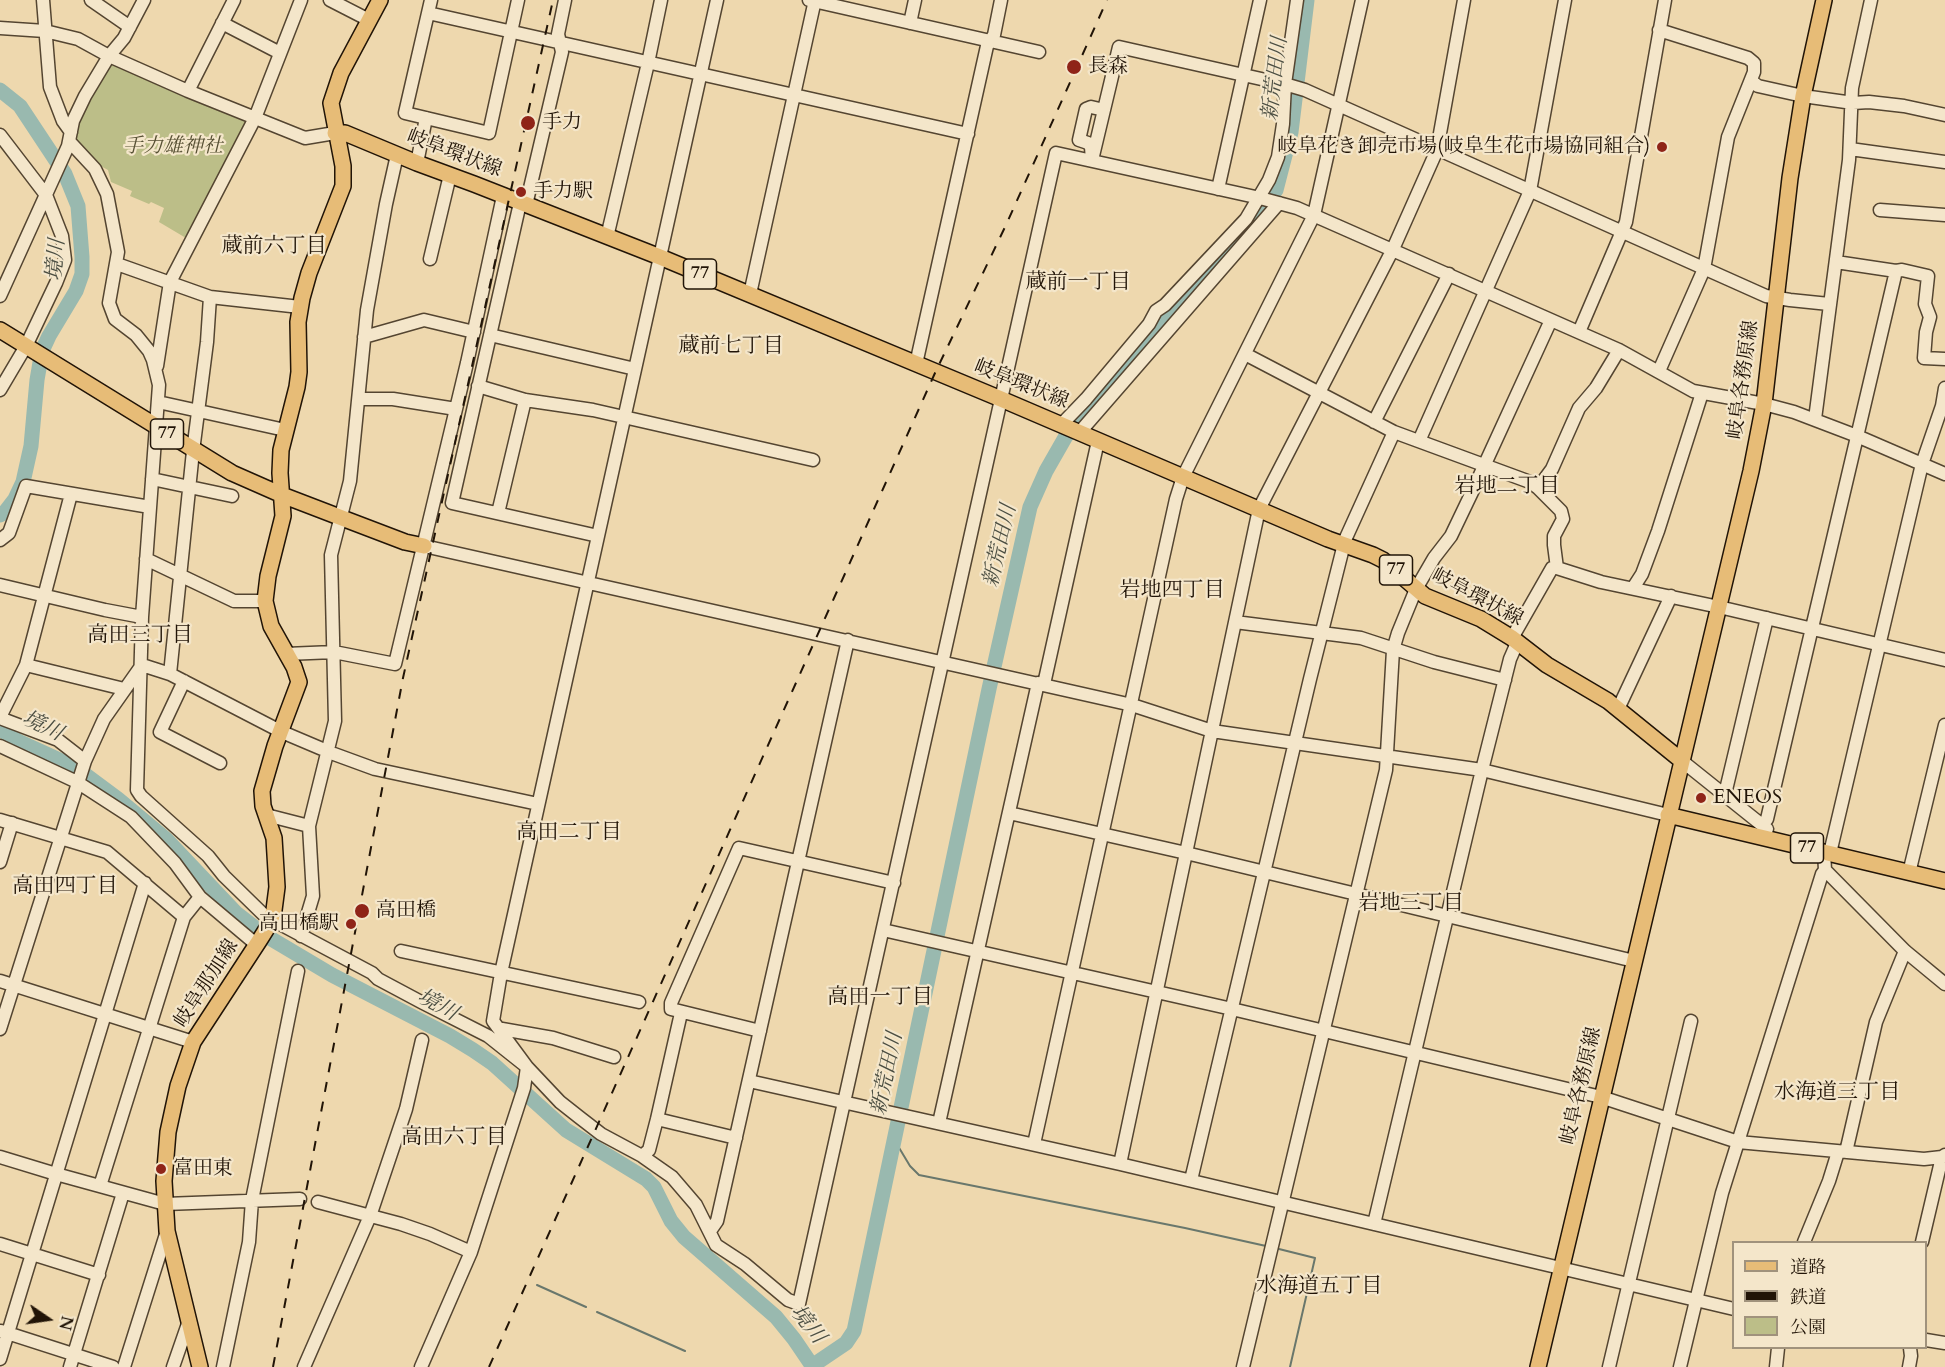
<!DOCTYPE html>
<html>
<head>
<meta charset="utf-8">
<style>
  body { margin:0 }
  #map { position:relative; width:1945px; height:1367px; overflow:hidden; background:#eed8ae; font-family:Cardo,"Noto Serif JP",serif }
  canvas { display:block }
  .legend { position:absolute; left:1732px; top:1241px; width:195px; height:108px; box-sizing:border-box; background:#f4e6ca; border:2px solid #a0927c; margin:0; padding:8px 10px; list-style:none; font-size:18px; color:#211407 }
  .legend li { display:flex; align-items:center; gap:12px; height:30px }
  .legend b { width:30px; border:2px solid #a0927c }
  .north { position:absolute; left:18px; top:1289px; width:60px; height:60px; -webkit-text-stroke:4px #f4e6ca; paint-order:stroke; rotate:103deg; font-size:16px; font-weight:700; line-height:24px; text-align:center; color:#211407 }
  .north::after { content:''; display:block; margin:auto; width:21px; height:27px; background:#211407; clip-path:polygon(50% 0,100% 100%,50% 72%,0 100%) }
</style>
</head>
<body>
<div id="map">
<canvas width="1945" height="1367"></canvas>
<ul class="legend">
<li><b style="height:8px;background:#e7bc77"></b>道路</li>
<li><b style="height:8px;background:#211407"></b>鉄道</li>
<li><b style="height:16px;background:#bcbe88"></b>公園</li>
</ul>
<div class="north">N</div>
</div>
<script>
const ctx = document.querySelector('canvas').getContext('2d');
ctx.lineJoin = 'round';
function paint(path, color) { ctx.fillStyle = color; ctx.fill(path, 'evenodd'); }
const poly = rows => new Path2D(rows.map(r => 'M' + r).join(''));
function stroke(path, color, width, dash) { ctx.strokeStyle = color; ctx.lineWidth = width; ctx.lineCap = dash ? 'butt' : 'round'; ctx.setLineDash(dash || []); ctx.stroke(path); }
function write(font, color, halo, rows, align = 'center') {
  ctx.font = font + ' Cardo,"Noto Serif JP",serif'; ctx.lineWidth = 4.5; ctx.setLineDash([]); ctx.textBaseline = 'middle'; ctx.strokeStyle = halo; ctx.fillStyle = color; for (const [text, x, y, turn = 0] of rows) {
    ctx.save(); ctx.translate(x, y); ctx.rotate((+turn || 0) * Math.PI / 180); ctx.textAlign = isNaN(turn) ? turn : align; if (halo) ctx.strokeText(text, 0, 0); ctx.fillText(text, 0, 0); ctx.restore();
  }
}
paint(poly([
  [109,56,255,118,191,241,159,222,164,208,151,202,149,204,130,196,132,191,111,182,108,170,84,157,71,132]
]), '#bcbe88');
stroke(poly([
  [895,1141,910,1166,919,1175,1185,1228,1266,1246],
  [1275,1248,1315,1258,1290,1367],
  [537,1285,586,1307],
  [597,1312,685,1351]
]), '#69776c', 2);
stroke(poly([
  [0,90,20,106,65,174,78,206,82,257,82,274,76,291,49,336,42,351,37,380,31,446,23,482,15,499,5,512,0,515],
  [0,729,18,741,75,767,118,799,166,839,236,913,263,934,332,975,450,1036,473,1050,492,1063,566,1130,646,1179,654,1187,671,1221,684,1237,776,1317,794,1339,813,1367],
  [812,1366,846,1343,854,1331,989,689,1030,507,1046,471,1066,436,1165,321,1258,218,1276,190,1291,132,1307,0]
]), '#99b9af', 15);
const minor = poly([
  [43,0,50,87,63,121,71,132],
  [91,0,130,27],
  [330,0,369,20],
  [431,0,405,113,489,133,518,0],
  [809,0,1039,52],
  [428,13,968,134],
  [222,23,280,53],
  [910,23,915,0],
  [0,28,45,31,78,39,109,56,188,91,305,138,335,133],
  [1659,30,1748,58,1754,63,1754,72,1728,137,1704,269,1659,371],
  [1751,81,1758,86,1803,96,1853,103,1869,102,1904,106,1945,115],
  [188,91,234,0],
  [1104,110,1091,107,1086,109,1079,140,1088,143,1091,147,1092,160,1119,47,1288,85,1305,90,1766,296,1790,300,1829,304],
  [0,135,46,195,62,236,65,260,56,283,26,346,0,390],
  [69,141,95,169,107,194,118,252,109,303,115,319,136,335,149,351,153,360,159,385,142,617,137,790,141,796,208,856,224,876,265,916,372,973,378,979,423,1003,488,1036,527,1067,560,1102,579,1117,601,1134,642,1156,672,1177,696,1205,716,1245,745,1264,788,1300,799,1304,1056,153,1260,198,1297,208,1619,350,1693,391,1764,404,1794,412,1857,436,1945,474],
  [1850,149,1945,162],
  [417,163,426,118],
  [1218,189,1260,0],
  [520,203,452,503,598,536],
  [526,205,562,52,558,34,565,0],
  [1880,210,1945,215],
  [607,237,648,63,661,0],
  [430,259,450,175],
  [1836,262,1896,271,1902,270,1928,276,1925,304,1930,317,1926,332,1924,358,1945,359],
  [117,264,210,297,300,307],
  [750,294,815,0],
  [0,296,68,146,73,121,85,96,109,56,124,38,144,0],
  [1579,332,1626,222,1665,0],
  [490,335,635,369],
  [364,337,424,320,474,332],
  [1245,354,1394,432,1530,482,1538,488,1561,511,1563,519,1554,536,1554,545,1557,568],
  [916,364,987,46,994,35,1001,0],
  [157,366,170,282,255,118,301,0],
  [478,386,525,400,593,410,813,460],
  [359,399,393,399,456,409],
  [158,402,285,430],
  [1815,419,1849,160,1852,88,1871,0],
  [1374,422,1449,274],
  [1061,425,1086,399,1149,324,1156,311,1165,305,1246,219,1269,180,1278,157,1283,124,1285,84,1297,0],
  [1079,433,1279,203],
  [1419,441,1530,191,1565,0],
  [152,479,232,496],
  [1538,488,1552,469,1579,408,1596,388,1619,350],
  [498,513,525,400],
  [0,540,9,533,26,486,150,507],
  [424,546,1132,705,1212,731,1482,770,1668,815],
  [146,559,234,601,265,601],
  [1557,568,1601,582,1719,607,1945,660],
  [0,585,105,610,142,617],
  [1633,588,1642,574,1658,531,1702,393],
  [1235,622,1361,638,1434,662,1505,680],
  [1512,638,1552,568,1557,568],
  [286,654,334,652,395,664,467,363,503,196],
  [26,665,124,689],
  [142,665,170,674,282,732,334,754,375,769,538,804],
  [170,674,193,451,207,342,210,297],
  [184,681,160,732,220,763],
  [1044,684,1098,441],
  [1618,709,1671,596],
  [0,717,26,665,71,494],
  [0,718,58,740,85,761],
  [0,746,77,782,131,817,175,863,200,897,257,945],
  [1682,761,1767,829],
  [1725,794,1767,618],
  [1009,813,1186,853,1634,961],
  [266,815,309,826],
  [0,820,107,852,184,917],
  [1763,824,1767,819,1896,271],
  [1824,852,1825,870,1905,951,1945,984],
  [1830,853,1922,464,1942,406,1945,388],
  [0,862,12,823],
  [1909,873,1945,725],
  [883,930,1232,1009,1601,1097,1738,1142,1924,1159,1942,1157,1945,1155],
  [301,936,313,896,309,826,335,721,331,555,350,481,367,310,386,204,397,155],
  [401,951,639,1002],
  [0,981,193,1042],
  [0,1029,85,761,104,719,142,665],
  [500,1031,502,1029,553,1038,614,1057],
  [760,1031,671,1009,671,1003,739,848,894,883],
  [749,1081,1120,1164,1734,1309],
  [657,1119,736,1138],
  [939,1123,1038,683],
  [1034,1144,1176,499,1183,477,1314,215,1362,0],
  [1846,1152,1876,1022,1905,951],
  [642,1156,649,1150,657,1119,681,1013],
  [0,1157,56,1174,165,1204,300,1199],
  [1120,1164,1259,509,1393,249,1437,150,1464,0],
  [1191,1180,1310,679,1345,540,1394,432],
  [100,1186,184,917,200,897],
  [318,1202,401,1224,430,1234,471,1252],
  [1374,1224,1482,770,1510,659,1517,643],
  [710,1231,717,1221,848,640],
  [1804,1242,1829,1181,1838,1152],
  [1922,1242,1942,1157],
  [0,1244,99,1275],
  [1,1331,113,1367],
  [1926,1340,1945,1343],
  [0,1359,145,883],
  [70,1367,123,1193],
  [124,1367,167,1231],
  [173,1367,189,1321],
  [223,1367,249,1242,252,1200,298,971],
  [304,1367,370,1216,406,1109,422,1040],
  [421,1367,471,1252,524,1088,527,1067,493,1021,501,973,717,0],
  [1243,1367,1386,770,1393,650,1398,633,1416,589,1434,558,1451,536,1474,488,1551,320],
  [1609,1367,1691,1021],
  [1680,1367,1722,1193,1822,874,1825,870],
  [1776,1367,1778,1348],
  [1909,1367,1911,1356,1910,1348]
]);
const major = poly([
  [335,133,345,133,417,163,474,184,660,257,1001,399,1328,539,1373,555,1383,560,1425,596,1481,619,1512,638,1547,665,1608,701,1682,761],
  [0,330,232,473,282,495,342,518,405,542,424,546],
  [1668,815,1945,881],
  [200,1367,167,1231,164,1181,168,1132,178,1086,193,1042,259,941,269,925,274,910,277,887,274,838,263,806,262,791,275,746,299,682,294,667,271,626,265,601,268,576,283,516,280,473,281,450,297,387,299,372,298,322,302,298,309,273,343,186,343,166,331,103,341,73,380,0],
  [1538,1367,1751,471,1764,404,1790,178,1803,96,1824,0]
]);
stroke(minor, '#544531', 15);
stroke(major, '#211407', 18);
stroke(minor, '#f4e6ca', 12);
stroke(major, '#e7bc77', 15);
stroke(poly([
  [273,1367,403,678,553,0],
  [489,1367,935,373,1006,225,1107,0]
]), '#211407', 2, [10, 10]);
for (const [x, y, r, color] of [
  [1074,67,8,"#8f2418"],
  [528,123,8,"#8f2418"],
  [1662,147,6,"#8f2418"],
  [521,192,6,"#8f2418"],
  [1701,798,6,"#8f2418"],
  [362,911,8,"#8f2418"],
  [351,924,6,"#8f2418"],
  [161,1169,6,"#8f2418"]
]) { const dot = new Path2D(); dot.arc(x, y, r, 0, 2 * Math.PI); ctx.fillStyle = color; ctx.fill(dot); stroke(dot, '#f4e6ca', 2); }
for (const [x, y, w] of [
  [700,274,33],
  [167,434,33],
  [1396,570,33],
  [1807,848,33]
]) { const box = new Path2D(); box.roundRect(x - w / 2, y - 15, w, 30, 4.5); ctx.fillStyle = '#f4e6ca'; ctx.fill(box); stroke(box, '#211407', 1.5); }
write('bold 18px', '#211407', null, [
  ["77",700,274],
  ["77",167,434],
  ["77",1396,570],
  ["77",1807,848]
]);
write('20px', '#211407', '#f4e6ca', [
  ["長森",1088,67],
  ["手力",542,123],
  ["岐阜花き卸売市場(岐阜生花市場協同組合)",1650,147,"right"],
  ["手力駅",533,192],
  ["ENEOS",1713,798],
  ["高田橋",376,911],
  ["高田橋駅",339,924,"right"],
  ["富田東",173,1169]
], 'left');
write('italic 20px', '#575034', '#f4e6ca', [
  ["手力雄神社",173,147]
]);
write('20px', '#211407', '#f4e6ca', [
  ["岐阜環状線",454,154,21],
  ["岐阜各務原線",1744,380,-82],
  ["岐阜環状線",1021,385,22],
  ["岐阜環状線",1477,598,28],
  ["岐阜那加線",207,984,-57],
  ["岐阜各務原線",1582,1086,-77]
]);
write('italic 21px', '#4b4e42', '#f4e6ca', [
  ["新荒田川",1276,79,-83],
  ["境川",57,260,-85],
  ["新荒田川",1001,546,-77],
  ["境川",42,727,26],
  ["境川",437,1006,29],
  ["新荒田川",888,1074,-78],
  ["境川",807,1325,52]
]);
write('21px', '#211407', '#f4e6ca', [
  ["蔵前六丁目",274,247],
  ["蔵前一丁目",1078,283],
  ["蔵前七丁目",731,347],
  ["岩地二丁目",1507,487],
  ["岩地四丁目",1172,591],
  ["高田三丁目",140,636],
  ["高田二丁目",569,833],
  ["高田四丁目",65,887],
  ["岩地三丁目",1411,904],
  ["高田一丁目",880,998],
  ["水海道三丁目",1837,1093],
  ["高田六丁目",454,1138],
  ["水海道五丁目",1319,1287]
]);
</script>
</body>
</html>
